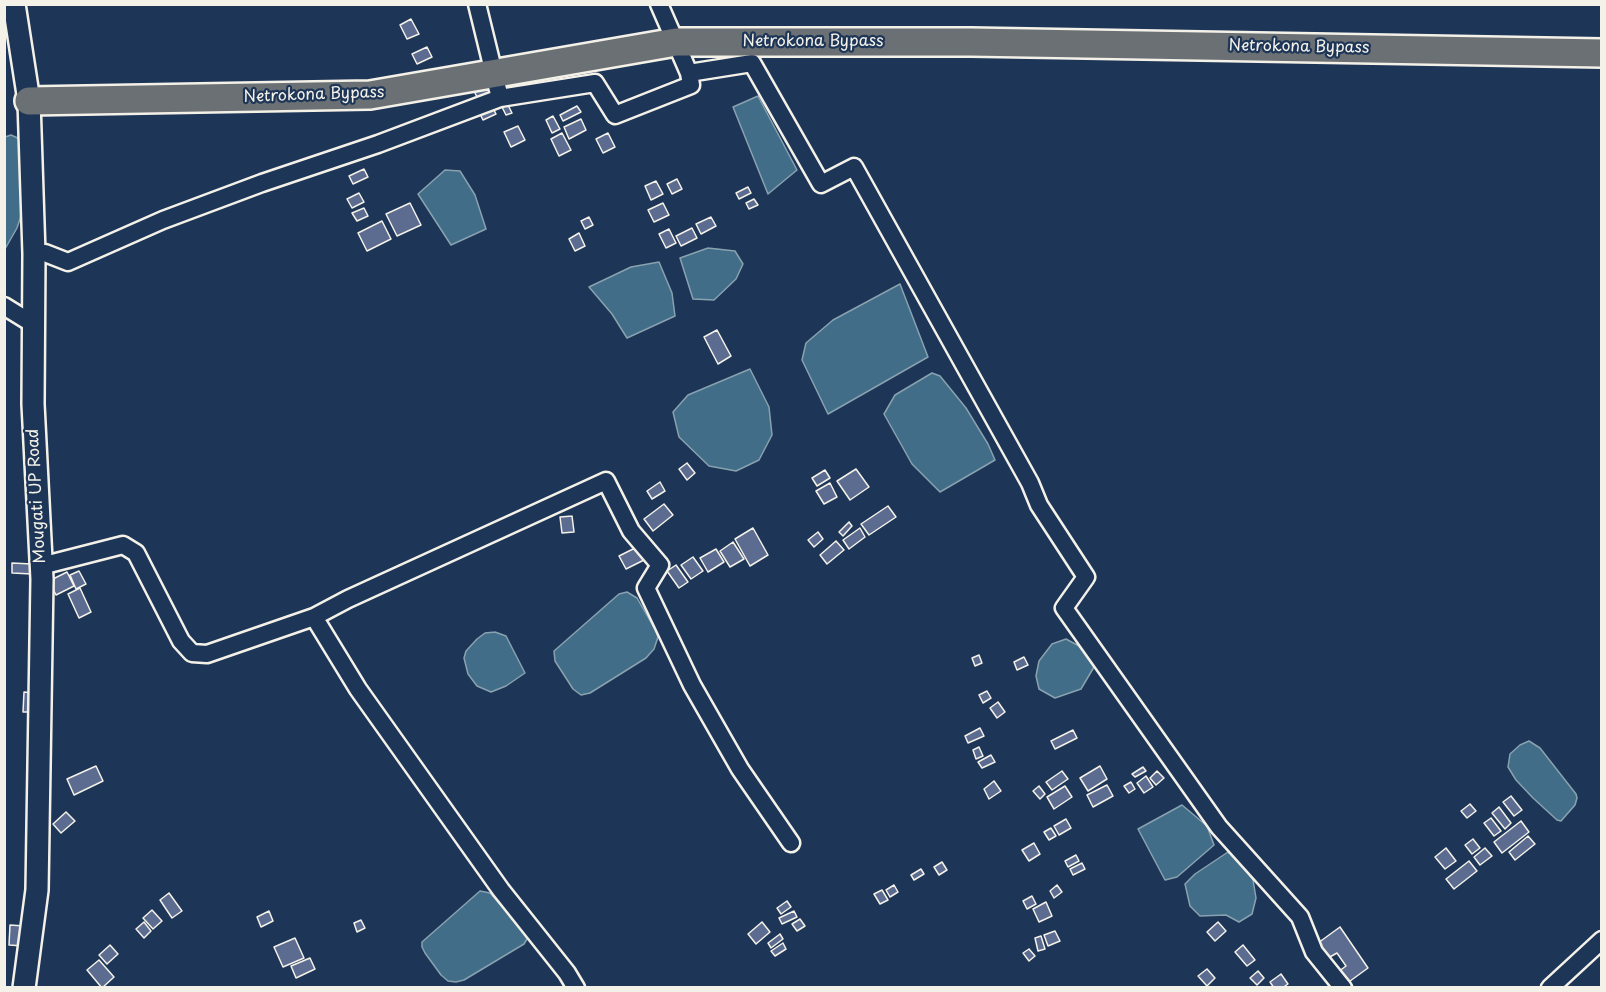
<!DOCTYPE html>
<html>
<head>
<meta charset="utf-8">
<style>
  body { margin:0 }
  #map { position:relative; width:1606px; height:992px; overflow:hidden; background:#1d3557; font-family:"Playpen Sans",sans-serif }
  canvas { display:block }
  .frame { position:absolute; inset:0; border:6px solid #f4f1e8; pointer-events:none }
</style>
</head>
<body>
<div id="map">
<canvas width="1606" height="992"></canvas>
<div class="frame"></div>
</div>
<script>
const ctx = document.querySelector('canvas').getContext('2d');
ctx.lineJoin = 'round';
function paint(path, color) { ctx.fillStyle = color; ctx.fill(path, 'evenodd'); }
const poly = rows => new Path2D(rows.map(r => 'M' + r).join(''));
function stroke(path, color, width, dash) { ctx.strokeStyle = color; ctx.lineWidth = width; ctx.lineCap = dash ? 'butt' : 'round'; ctx.setLineDash(dash || []); ctx.stroke(path); }
function write(font, color, halo, rows, align = 'center') {
  ctx.font = font + ' "Playpen Sans",sans-serif'; ctx.lineWidth = 4.5; ctx.setLineDash([]); ctx.textBaseline = 'middle'; ctx.strokeStyle = halo; ctx.fillStyle = color; for (const [text, x, y, turn = 0] of rows) {
    ctx.save(); ctx.translate(x, y); ctx.rotate((+turn || 0) * Math.PI / 180); ctx.textAlign = isNaN(turn) ? turn : align; if (halo) ctx.strokeText(text, 0, 0); ctx.fillText(text, 0, 0); ctx.restore();
  }
}
const water = poly([
  [758,96,797,170,768,194,733,107,758,96],
  [11,135,20,139,19,158,23,195,22,213,17,228,5,249,5,137,11,135],
  [445,170,460,171,475,195,486,229,451,245,418,194,445,170],
  [708,248,735,251,743,264,736,279,714,300,693,299,680,258,708,248],
  [659,262,672,293,675,316,627,338,612,314,589,287,631,267,659,262],
  [900,284,928,357,828,414,802,360,806,343,833,320,900,284],
  [750,369,769,407,772,435,759,460,736,471,709,466,679,437,673,412,688,395,750,369],
  [932,373,940,376,966,408,988,444,995,460,940,492,912,464,884,414,895,395,932,373],
  [627,592,637,598,656,631,658,637,654,649,646,658,590,693,581,695,573,689,555,661,554,651,619,594,627,592],
  [495,632,506,636,525,673,506,686,491,692,477,686,468,674,464,658,466,651,477,639,485,633,495,632],
  [1066,639,1079,646,1094,667,1081,689,1055,698,1039,689,1036,676,1039,661,1052,644,1066,639],
  [1529,741,1540,748,1576,794,1577,798,1575,805,1561,821,1557,820,1533,798,1516,780,1508,767,1510,754,1520,745,1529,741],
  [1182,805,1207,826,1214,845,1177,877,1165,880,1138,829,1182,805],
  [1228,852,1236,857,1249,872,1253,880,1256,898,1252,914,1239,922,1226,915,1200,916,1190,906,1185,884,1195,874,1228,852],
  [480,891,490,893,526,933,527,939,524,944,464,980,456,982,448,981,441,975,425,953,422,947,422,942,480,891]
]);
paint(water, '#426d89');
stroke(water, '#89a2af', 1.5);
const building = poly([
  [411,19,419,34,407,39,400,25,411,19],
  [427,47,432,57,417,64,412,54,427,47],
  [486,82,492,94,479,101,473,89,486,82],
  [506,101,512,113,506,115,500,103,506,101],
  [577,106,581,112,563,121,560,115,577,106],
  [493,108,496,114,483,120,480,114,493,108],
  [553,116,560,129,552,133,546,120,553,116],
  [581,119,586,130,569,139,564,127,581,119],
  [518,126,525,140,511,147,504,132,518,126],
  [562,133,571,150,559,156,551,139,562,133],
  [608,133,615,147,603,153,596,139,608,133],
  [364,169,368,177,353,184,349,176,364,169],
  [677,179,682,189,672,194,667,184,677,179],
  [656,181,663,194,651,200,645,186,656,181],
  [748,187,751,193,739,199,736,193,748,187],
  [359,193,364,202,352,208,347,199,359,193],
  [754,199,758,205,749,209,746,203,754,199],
  [410,203,421,225,397,236,386,214,410,203],
  [663,203,669,215,654,222,648,210,663,203],
  [364,208,368,216,357,221,352,213,364,208],
  [589,217,593,225,585,229,581,221,589,217],
  [711,217,716,226,701,234,696,224,711,217],
  [382,221,391,239,367,251,358,233,382,221],
  [692,228,697,238,681,246,676,236,692,228],
  [669,229,676,243,666,248,659,234,669,229],
  [579,233,585,246,575,251,569,239,579,233],
  [717,330,731,356,718,364,704,337,717,330],
  [687,463,695,473,687,480,679,469,687,463],
  [856,469,869,487,850,500,837,481,856,469],
  [825,470,830,478,817,486,812,478,825,470],
  [660,482,665,491,652,499,647,491,660,482],
  [830,483,837,497,824,504,816,491,830,483],
  [664,504,673,515,653,531,644,519,664,504],
  [888,506,896,517,869,535,861,524,888,506],
  [572,516,574,532,562,533,560,517,572,516],
  [849,522,852,526,843,536,839,532,849,522],
  [753,528,768,555,750,566,735,539,753,528],
  [860,528,865,537,849,549,843,540,860,528],
  [818,532,823,539,814,547,808,540,818,532],
  [836,541,844,550,827,564,820,555,836,541],
  [733,542,744,559,730,567,720,551,733,542],
  [639,546,646,559,626,569,619,556,639,546],
  [716,549,724,562,708,572,700,558,716,549],
  [693,557,703,571,691,579,681,565,693,557],
  [12,563,32,564,32,574,12,573,12,563],
  [676,565,688,582,679,588,667,571,676,565],
  [79,571,86,584,76,589,70,575,79,571],
  [67,572,74,586,56,595,49,581,67,572],
  [80,588,91,612,79,618,68,594,80,588],
  [979,655,982,663,975,666,972,658,979,655],
  [1024,657,1028,665,1017,670,1014,662,1024,657],
  [987,691,991,698,983,703,979,695,987,691],
  [24,692,34,693,34,712,23,712,24,692],
  [998,702,1005,712,997,718,990,708,998,702],
  [980,728,984,736,968,743,965,736,980,728],
  [1073,730,1077,738,1055,749,1051,741,1073,730],
  [979,747,983,756,976,759,973,750,979,747],
  [991,755,995,762,982,768,978,762,991,755],
  [96,766,103,781,74,795,67,779,96,766],
  [1100,766,1107,779,1088,791,1080,778,1100,766],
  [1143,767,1146,771,1135,777,1132,774,1143,767],
  [1062,771,1068,779,1052,790,1046,782,1062,771],
  [1157,771,1164,778,1156,785,1150,778,1157,771],
  [1146,776,1153,787,1144,793,1137,783,1146,776],
  [994,781,1001,791,989,799,984,789,994,781],
  [1131,782,1135,789,1129,793,1124,786,1131,782],
  [1107,785,1113,796,1093,807,1087,795,1107,785],
  [1039,786,1045,794,1040,799,1033,791,1039,786],
  [1065,786,1072,797,1054,809,1047,797,1065,786],
  [1511,796,1522,810,1514,816,1503,802,1511,796],
  [1470,804,1476,811,1467,818,1461,811,1470,804],
  [1499,807,1511,823,1505,829,1492,813,1499,807],
  [66,812,75,821,61,833,53,824,66,812],
  [1491,818,1501,831,1494,836,1484,823,1491,818],
  [1066,819,1071,828,1059,835,1054,826,1066,819],
  [1521,821,1529,832,1502,853,1494,842,1521,821],
  [1051,828,1056,836,1049,840,1044,832,1051,828],
  [1528,836,1535,844,1515,860,1509,852,1528,836],
  [1473,839,1480,848,1472,854,1465,845,1473,839],
  [1034,843,1040,854,1029,861,1022,850,1034,843],
  [1446,848,1456,861,1445,869,1435,857,1446,848],
  [1485,848,1492,856,1480,865,1474,857,1485,848],
  [1076,855,1079,861,1068,867,1065,861,1076,855],
  [1469,861,1477,871,1454,889,1446,879,1469,861],
  [942,862,947,870,939,875,934,867,942,862],
  [1082,863,1085,869,1073,875,1070,869,1082,863],
  [921,869,924,874,914,880,911,875,921,869],
  [894,885,898,892,890,897,886,890,894,885],
  [1057,885,1062,892,1054,898,1050,891,1057,885],
  [882,890,888,900,880,904,874,894,882,890],
  [169,893,182,911,172,918,160,900,169,893],
  [1032,896,1036,904,1027,909,1023,901,1032,896],
  [787,901,791,907,781,914,777,908,787,901],
  [1046,902,1052,916,1039,922,1033,909,1046,902],
  [152,910,162,921,153,929,143,918,152,910],
  [269,911,273,921,261,927,257,917,269,911],
  [794,911,797,917,782,924,779,918,794,911],
  [800,919,805,926,797,931,792,924,800,919],
  [361,920,365,928,357,932,354,923,361,920],
  [144,922,151,931,144,938,136,929,144,922],
  [762,922,770,932,756,944,748,934,762,922],
  [1218,922,1226,931,1215,941,1207,932,1218,922],
  [10,925,24,926,23,946,9,945,10,925],
  [1340,927,1368,968,1346,984,1338,972,1346,966,1337,953,1328,958,1318,943,1340,927],
  [1055,931,1060,941,1048,946,1044,935,1055,931],
  [780,934,783,939,771,948,768,943,780,934],
  [1041,936,1045,949,1038,951,1035,938,1041,936],
  [295,938,304,958,283,967,274,947,295,938],
  [783,943,786,949,775,956,771,951,783,943],
  [110,945,118,954,107,964,99,955,110,945],
  [1243,945,1255,960,1247,966,1235,952,1243,945],
  [1029,949,1035,956,1029,961,1023,953,1029,949],
  [310,958,315,969,296,978,291,966,310,958],
  [99,960,114,977,102,988,87,970,99,960],
  [1207,969,1215,978,1207,986,1198,976,1207,969],
  [1258,971,1264,978,1257,985,1250,978,1258,971],
  [1281,974,1288,984,1282,988,1274,988,1270,982,1281,974]
]);
paint(building, '#5b6c90');
stroke(building, '#f4f1e8', 1.5);
const minor = poly([
  [659,4,689,73,752,63,821,184,854,167,1030,483,1039,505,1086,577,1064,608,1219,827,1300,917,1314,952,1343,988],
  [500,98,595,83,615,115,691,85,689,73],
  [34,254,45,253,68,262,163,220,262,183,378,144,500,98,477,4],
  [4,306,33,324],
  [41,566,123,545,136,553,181,641,192,653,207,654,314,617,348,599,606,481,631,531,660,565,646,588,692,685,740,769,791,843],
  [314,617,358,689,501,890,567,973,576,988],
  [1550,988,1602,940]
]);
const tertiary = poly([
  [14,4,29,101,34,254,33,404,42,579,37,890,24,988]
]);
const primary = poly([
  [29,101,370,95,676,42,971,42,1602,53]
]);
stroke(minor, '#f4f1e8', 21);
stroke(tertiary, '#f4f1e8', 26);
stroke(primary, '#f4f1e8', 32);
stroke(minor, '#1d3557', 16);
stroke(tertiary, '#1d3557', 21);
stroke(primary, '#6a7074', 27);
write('16px', '#f4f1e8', '#1d3557', [
  ["Netrokona Bypass",813,42],
  ["Netrokona Bypass",1299,47,1],
  ["Netrokona Bypass",314,95,-2],
  ["Mougati UP Road",37,496,-93]
]);
</script>
</body>
</html>
